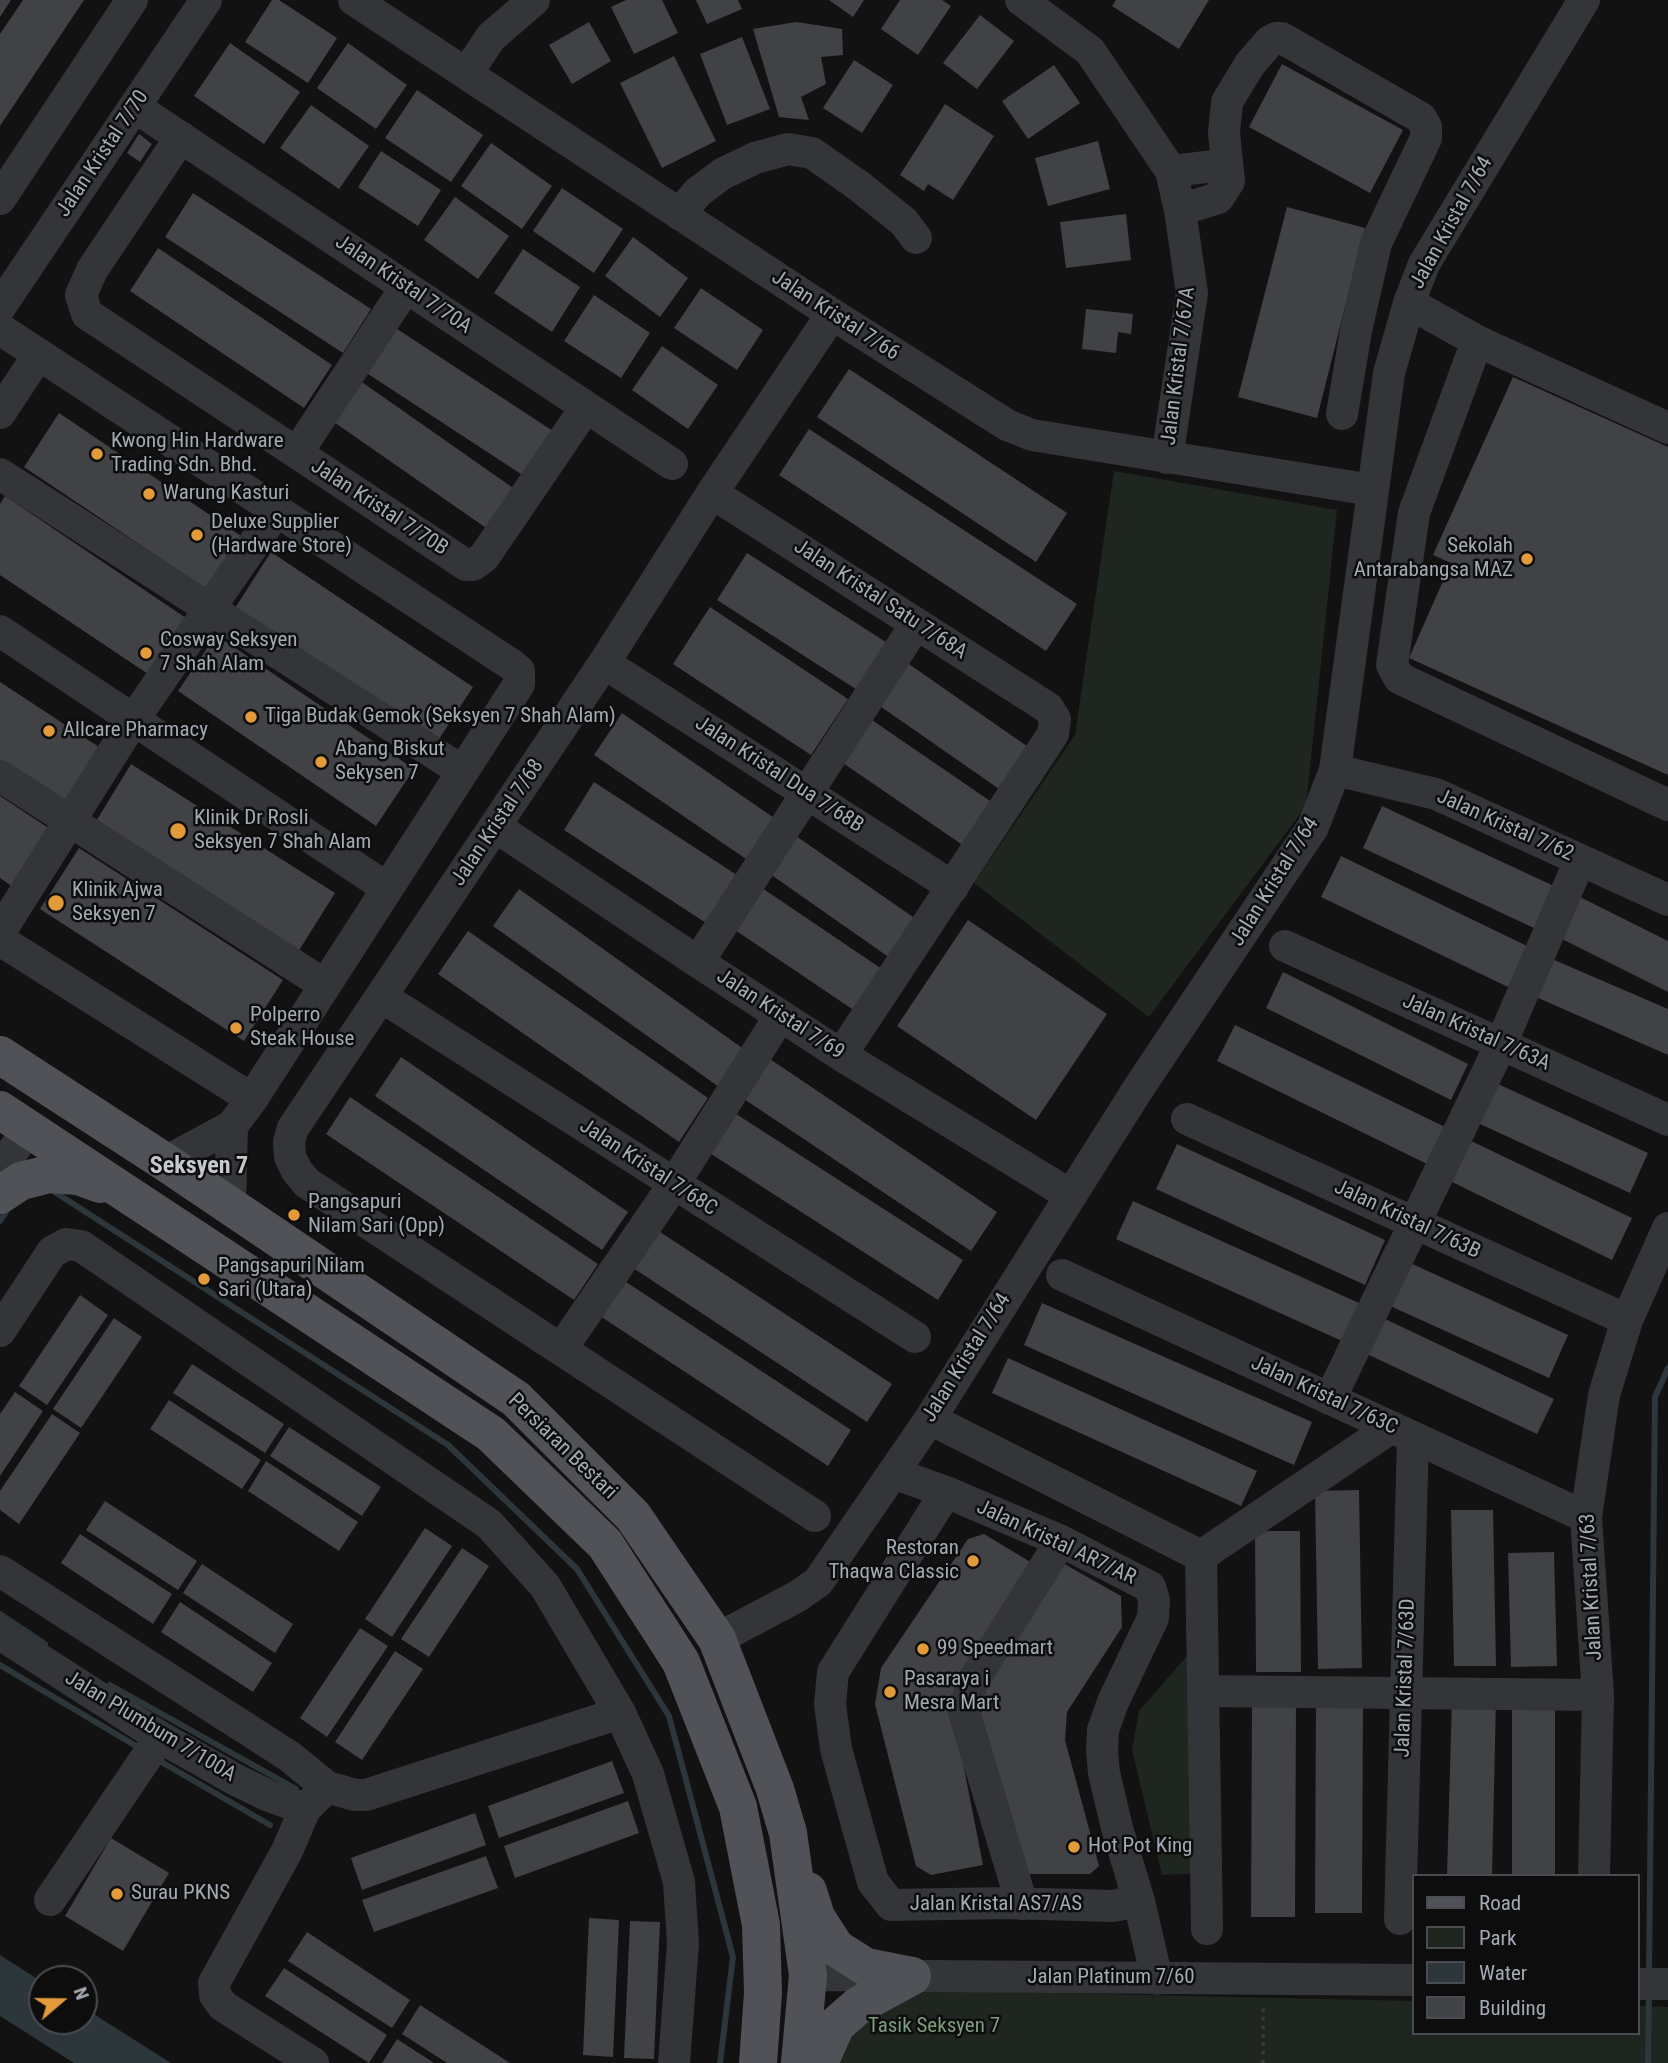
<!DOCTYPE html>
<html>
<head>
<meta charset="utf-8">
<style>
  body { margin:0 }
  #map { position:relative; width:1668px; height:2063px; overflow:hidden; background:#121213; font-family:"Roboto Condensed",sans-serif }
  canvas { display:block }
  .legend { position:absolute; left:1412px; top:1874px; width:228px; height:161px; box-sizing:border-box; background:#0d0d0e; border:2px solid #494c50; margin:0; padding:9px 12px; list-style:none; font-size:21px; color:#a4aab3 }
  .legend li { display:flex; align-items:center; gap:14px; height:35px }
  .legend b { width:35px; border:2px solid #494c50 }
  .north { position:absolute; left:28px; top:1965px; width:70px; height:70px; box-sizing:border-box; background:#0d0d0e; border:2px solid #494c50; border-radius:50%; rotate:70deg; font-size:19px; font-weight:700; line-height:28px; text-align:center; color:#a4aab3 }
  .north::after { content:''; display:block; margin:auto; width:24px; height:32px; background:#e39b3a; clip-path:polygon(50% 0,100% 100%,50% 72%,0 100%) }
</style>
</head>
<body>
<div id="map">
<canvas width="1668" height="2063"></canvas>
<ul class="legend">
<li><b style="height:9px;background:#505257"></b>Road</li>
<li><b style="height:19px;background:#1f261f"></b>Park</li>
<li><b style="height:19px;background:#2c363b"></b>Water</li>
<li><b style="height:19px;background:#414246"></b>Building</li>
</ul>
<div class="north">N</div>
</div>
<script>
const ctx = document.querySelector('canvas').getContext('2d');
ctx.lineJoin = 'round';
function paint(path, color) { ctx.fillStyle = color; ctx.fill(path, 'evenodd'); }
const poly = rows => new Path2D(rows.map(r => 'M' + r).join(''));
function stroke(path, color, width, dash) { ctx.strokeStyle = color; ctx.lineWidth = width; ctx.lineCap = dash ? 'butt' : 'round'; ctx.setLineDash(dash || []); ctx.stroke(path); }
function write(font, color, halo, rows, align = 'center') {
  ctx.font = font + ' "Roboto Condensed",sans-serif'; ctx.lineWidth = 5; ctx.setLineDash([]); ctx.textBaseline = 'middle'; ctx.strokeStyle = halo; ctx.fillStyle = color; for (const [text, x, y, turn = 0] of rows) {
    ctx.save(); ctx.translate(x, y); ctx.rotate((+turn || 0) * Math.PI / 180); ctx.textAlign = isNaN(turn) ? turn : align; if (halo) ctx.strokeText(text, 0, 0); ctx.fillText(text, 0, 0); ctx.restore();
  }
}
paint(poly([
  [1114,471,1337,510,1306,806,1149,1017,974,883,1075,735],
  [1193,1649,1200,1873,1162,1875,1132,1750,1139,1711],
  [915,1990,1414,2001,1414,2033,1638,2033,1638,2006,1668,2007,1668,2063,835,2063,849,2024]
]), '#1f261f');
paint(poly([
  [0,1955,42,1982,42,2021,84,2021,84,2008,171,2063,74,2063,0,2016]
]), '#2c363b');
stroke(poly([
  [50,1189,448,1445,577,1569,669,1716,733,1957,720,2063],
  [0,1221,9,1207],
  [0,1614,45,1644],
  [0,1665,136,1746],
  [110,1685,296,1789],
  [158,1760,270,1825],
  [1649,1975,1655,1397,1668,1368],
  [1648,2063,1649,1993]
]), '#2c363b', 6);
paint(poly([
  [0,0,11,0,0,17],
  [23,0,84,0,0,126,0,34],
  [272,0,279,0,337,38,308,83,245,42],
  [626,0,662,0,678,33,634,54,611,7],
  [696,0,738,0,742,9,707,24],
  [829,0,864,0,853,17],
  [900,0,942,0,951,6,918,55,881,29],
  [1116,0,1209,0,1179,49,1112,6],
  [980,15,1014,41,977,89,943,63],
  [589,22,611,61,572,84,549,45],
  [796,22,842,29,843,55,821,57,826,84,801,97,809,120,779,117,753,29],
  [742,37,770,109,727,125,700,54],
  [230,43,300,92,264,144,194,96],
  [348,43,407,85,376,129,317,88],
  [674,56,716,141,662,168,620,83],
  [854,60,893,85,862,133,823,108],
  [1282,64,1403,130,1370,193,1249,127],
  [1054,65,1080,103,1028,139,1002,101],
  [417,90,483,135,451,182,385,138],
  [945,104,994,136,953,200,928,184,924,191,900,175],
  [311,105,369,146,339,189,280,148],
  [139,134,152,144,140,162,127,153],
  [1098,141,1110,189,1048,206,1035,158],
  [491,143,552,186,522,229,461,186],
  [381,151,441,190,418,226,358,187],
  [562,188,623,229,594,273,533,231],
  [193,193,371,309,343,353,165,237],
  [455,197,509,236,478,279,424,240],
  [1287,207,1365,228,1317,418,1238,397],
  [1126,214,1131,260,1066,268,1060,222],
  [633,237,688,278,660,317,605,276],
  [158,248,332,365,304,408,130,291],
  [523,249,580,287,552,332,494,293],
  [701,288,763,330,737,370,674,328],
  [594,295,650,333,621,378,564,341],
  [1086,309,1133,314,1131,334,1118,332,1116,353,1082,349],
  [391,325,553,431,524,476,362,370],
  [662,346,718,385,688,429,632,390],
  [849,369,1067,513,1036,562,817,417],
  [1513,377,1668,447,1668,775,1409,658,1451,563,1433,555],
  [359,380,516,490,489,530,331,420],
  [59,413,244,538,209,591,24,467],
  [809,429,1077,604,1046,651,779,475],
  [5,496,189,620,151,676,0,575,0,504],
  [271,552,473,687,437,742,235,608],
  [747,553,892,646,862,693,717,600],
  [710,607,848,699,811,755,673,664],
  [216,635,414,769,376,826,178,691],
  [906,662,1031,749,1002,791,877,704],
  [0,682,102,749,65,806,0,763],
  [622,713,777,820,749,861,594,755],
  [869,718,996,805,967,848,840,761],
  [131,764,335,893,298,952,95,823],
  [594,782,740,877,709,925,564,830],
  [0,796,50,829,13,887,0,878],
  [1382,806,1556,887,1536,929,1363,848],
  [796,836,916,919,890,958,770,874],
  [79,848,283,980,244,1041,40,909],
  [1341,856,1527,946,1508,987,1321,897],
  [762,888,882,969,855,1011,735,930],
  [519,889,745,1050,719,1087,493,926],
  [1580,897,1668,941,1668,992,1560,938],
  [968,920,1107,1014,1036,1120,897,1026],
  [468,931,708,1098,679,1142,438,974],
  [1552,959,1668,1009,1668,1055,1536,997],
  [1283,972,1468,1064,1451,1100,1266,1008],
  [1235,1025,1445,1127,1427,1164,1217,1061],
  [764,1055,997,1212,971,1251,738,1095],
  [401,1057,628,1212,602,1250,375,1096],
  [1498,1084,1648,1153,1630,1193,1480,1124],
  [350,1097,598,1264,574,1300,326,1134],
  [730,1110,963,1260,938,1300,705,1150],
  [1467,1139,1632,1218,1612,1260,1448,1180],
  [1177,1144,1385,1240,1365,1285,1156,1189],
  [1133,1201,1359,1303,1342,1341,1116,1239],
  [654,1228,892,1384,867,1422,630,1266],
  [1408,1262,1568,1335,1549,1378,1388,1305],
  [620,1278,851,1430,828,1466,597,1314],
  [80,1295,108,1315,47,1405,19,1386],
  [1042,1303,1312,1422,1294,1465,1024,1345],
  [114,1318,142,1337,81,1428,53,1409],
  [1383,1318,1554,1399,1537,1434,1367,1354],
  [1008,1358,1257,1471,1241,1506,992,1393],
  [192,1364,284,1424,265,1453,173,1393],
  [15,1392,43,1411,0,1476,0,1414],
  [169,1400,261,1460,242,1489,150,1429],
  [52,1414,80,1433,19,1524,0,1510,0,1491],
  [289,1427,381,1487,362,1516,270,1456],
  [266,1461,358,1522,339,1551,248,1491],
  [1359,1490,1362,1668,1318,1669,1315,1491],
  [105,1501,197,1561,178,1590,86,1530],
  [1451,1510,1493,1510,1496,1666,1454,1666],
  [425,1528,452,1546,392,1637,365,1619],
  [1255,1531,1300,1531,1301,1672,1256,1672],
  [80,1534,172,1594,153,1624,61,1563],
  [984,1534,1032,1563,953,1712,983,1865,931,1875,916,1866,875,1704,881,1668,968,1539],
  [462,1548,489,1566,429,1657,401,1639],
  [1554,1552,1557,1666,1511,1667,1508,1553],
  [1059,1561,1121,1596,1122,1627,1067,1712,1065,1740,1099,1866,1090,1874,1023,1874,979,1713,986,1689],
  [202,1564,293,1624,275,1653,183,1593],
  [180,1602,272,1663,253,1692,161,1632],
  [360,1628,388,1646,327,1737,300,1718],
  [395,1651,423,1669,362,1760,335,1742],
  [1452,1698,1496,1699,1492,1876,1447,1876],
  [1316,1699,1363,1699,1362,1913,1315,1913],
  [1512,1700,1555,1700,1555,1876,1512,1876],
  [1252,1703,1296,1703,1295,1917,1251,1917],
  [612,1761,624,1793,499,1838,488,1806],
  [628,1801,639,1833,515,1878,504,1846],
  [475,1813,486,1845,362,1890,351,1858],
  [111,1838,169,1873,123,1951,65,1916],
  [486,1856,498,1888,374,1932,362,1900],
  [589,1918,619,1920,613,2057,583,2055],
  [630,1921,660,1922,654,2059,624,2058],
  [307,1932,410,2000,392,2028,288,1961],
  [284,1968,387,2035,369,2063,265,1996],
  [420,2005,510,2063,447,2063,402,2034],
  [397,2039,434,2063,382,2063]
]), '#414246');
stroke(poly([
  [1263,2063,1263,2005]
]), '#393b3f', 3.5, [3.5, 5]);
stroke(poly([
  [354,0,832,314,1007,425,1032,435,1372,490],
  [1021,0,1090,51,1171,171,1180,210,1192,293,1167,458],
  [467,73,491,37,534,0],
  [135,107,672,464],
  [181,137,92,270,81,295,87,314,466,565,473,565,484,557,586,407],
  [1171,171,1215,166,1229,181],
  [0,199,132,0],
  [1180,210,1218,198,1229,181,1224,133,1227,102,1250,64,1269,42,1276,38,1282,38,1421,118,1426,127,1426,138,1376,243,1356,331,1342,414],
  [679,214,698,192,722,174,755,158,788,149,812,153,859,186,904,222,916,238],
  [1409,303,1477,341,1668,428],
  [0,307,206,0],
  [0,329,512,665,519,671,519,684,252,1099,232,1126,165,1162],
  [1477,341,1414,513,1392,665,1399,678,1668,805],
  [0,413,39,354],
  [297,453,406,287],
  [0,474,462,771],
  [712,493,1048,708,1055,719,1053,734,841,1055],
  [0,631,387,888],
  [604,663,953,887],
  [1335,770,1436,794,1668,900],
  [0,776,325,985],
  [496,827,698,962,841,1055,1070,1195],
  [0,932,134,719,277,510],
  [0,940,252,1099],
  [1285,946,1668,1120],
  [698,962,916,624],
  [382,997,915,1337],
  [1187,1119,1627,1320],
  [0,1168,29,1129],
  [230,1206,232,1126],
  [1062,1275,1586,1517],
  [0,1331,52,1252,66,1244,81,1246,489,1524,545,1586,620,1713,648,1774,679,1882,683,1944,674,2063],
  [562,1348,674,1184,780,1016],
  [1330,1399,1501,1044,1580,860],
  [930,1419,1201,1556,1207,1929],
  [893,1473,946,1492,1061,1541,1150,1587,1154,1600,1153,1618,1113,1702,1103,1730,1102,1751,1104,1773,1117,1828,1139,1901,1157,1979],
  [946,1492,833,1672,830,1704,836,1749,873,1882,891,1905,1005,1903,1113,1906,1139,1901],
  [815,1516,307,1183,297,1171,290,1157,289,1142,293,1128,604,663,712,493,832,314],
  [1201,1556,1392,1427],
  [0,1571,289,1756,327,1787],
  [0,1634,160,1737,236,1780,269,1796,305,1809],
  [717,1639,798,1596,818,1582,930,1419,1138,1089,1313,827,1335,770,1389,373,1409,303,1424,264,1584,0],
  [1203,1691,1598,1695],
  [1594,1876,1598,1695,1586,1517,1604,1395,1627,1320,1668,1228],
  [50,1900,160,1737],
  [1022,1904,964,1712,972,1683,1061,1541],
  [1400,1919,1413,1437],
  [808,1975,1414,1980],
  [1638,1984,1668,1984],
  [313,2063,223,2006,215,1995,214,1983,287,1851,305,1809,327,1787,355,1795,366,1795,620,1713]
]), '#333538', 32);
stroke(poly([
  [0,1055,165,1162,516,1399,633,1516,717,1639,775,1789,788,1833,808,1975,800,2063],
  [0,1110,491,1434,605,1544,681,1662,738,1807,761,1925,763,1993,758,2063],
  [0,1195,21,1181,49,1174,78,1176,100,1184],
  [808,1891,816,1917,836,1948,866,1967,912,1976],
  [819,2063,836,2025,859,2005,912,1976]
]), '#505257', 38);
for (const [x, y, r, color] of [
  [97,454,7,"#e39b3a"],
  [149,494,7,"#e39b3a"],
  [197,535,7,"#e39b3a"],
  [1527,559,7,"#e39b3a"],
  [146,653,7,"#e39b3a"],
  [251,717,7,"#e39b3a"],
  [49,731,7,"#e39b3a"],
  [321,762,7,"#e39b3a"],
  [178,831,9,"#e39b3a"],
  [56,903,9,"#e39b3a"],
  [236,1028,7,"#e39b3a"],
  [294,1215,7,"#e39b3a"],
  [204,1279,7,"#e39b3a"],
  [973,1561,7,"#e39b3a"],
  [923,1649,7,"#e39b3a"],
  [890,1692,7,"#e39b3a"],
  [1074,1847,7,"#e39b3a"],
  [117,1894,7,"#e39b3a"]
]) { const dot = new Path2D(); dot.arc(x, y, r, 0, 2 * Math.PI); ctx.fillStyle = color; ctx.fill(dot); stroke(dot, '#0d0d0e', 2.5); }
write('21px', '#a4aab3', '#0d0d0e', [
  ["Jalan Kristal 7/70",103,154,-56],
  ["Jalan Kristal 7/64",1452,223,-61],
  ["Jalan Kristal 7/70A",403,285,34],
  ["Jalan Kristal 7/66",835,316,33],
  ["Jalan Kristal 7/67A",1179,366,-83],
  ["Jalan Kristal 7/70B",379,508,33],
  ["Jalan Kristal Satu 7/68A",880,600,33],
  ["Jalan Kristal Dua 7/68B",779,775,33],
  ["Jalan Kristal 7/68",498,823,-56],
  ["Jalan Kristal 7/62",1505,826,24],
  ["Jalan Kristal 7/64",1275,882,-58],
  ["Jalan Kristal 7/69",780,1015,33],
  ["Jalan Kristal 7/63A",1476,1033,24],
  ["Jalan Kristal 7/68C",648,1168,33],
  ["Jalan Kristal 7/63B",1407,1220,25],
  ["Jalan Kristal 7/64",967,1358,-58],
  ["Jalan Kristal 7/63C",1324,1396,25],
  ["Persiaran Bestari",562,1447,44],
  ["Jalan Kristal AR7/AR",1056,1543,25],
  ["Jalan Kristal 7/63",1592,1587,-93],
  ["Jalan Kristal 7/63D",1406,1678,-88],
  ["Jalan Plumbum 7/100A",150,1727,31],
  ["Jalan Kristal AS7/AS",996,1905],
  ["Jalan Platinum 7/60",1111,1978]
]);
write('21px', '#a4aab3', '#0d0d0e', [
  ["Kwong Hin Hardware",111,442],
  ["Trading Sdn. Bhd.",111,466],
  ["Warung Kasturi",163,494],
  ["Deluxe Supplier",211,523],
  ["(Hardware Store)",211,547],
  ["Sekolah",1513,547,"right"],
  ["Antarabangsa MAZ",1513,571,"right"],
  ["Cosway Seksyen",160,641],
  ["7 Shah Alam",160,665],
  ["Tiga Budak Gemok (Seksyen 7 Shah Alam)",265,717],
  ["Allcare Pharmacy",63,731],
  ["Abang Biskut",335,750],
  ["Sekysen 7",335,774],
  ["Klinik Dr Rosli",194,819],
  ["Seksyen 7 Shah Alam",194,843],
  ["Klinik Ajwa",72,891],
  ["Seksyen 7",72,915],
  ["Polperro",250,1016],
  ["Steak House",250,1040],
  ["Pangsapuri",308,1203],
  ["Nilam Sari (Opp)",308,1227],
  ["Pangsapuri Nilam",218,1267],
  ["Sari (Utara)",218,1291],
  ["Restoran",959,1549,"right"],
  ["Thaqwa Classic",959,1573,"right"],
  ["99 Speedmart",937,1649],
  ["Pasaraya i",904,1680],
  ["Mesra Mart",904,1704],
  ["Hot Pot King",1088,1847],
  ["Surau PKNS",131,1894]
], 'left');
write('21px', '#7e9d7d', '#0d0d0e', [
  ["Tasik Seksyen 7",934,2027]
]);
write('bold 24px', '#c5c9cf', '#0d0d0e', [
  ["Seksyen 7",199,1167]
]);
</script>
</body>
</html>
